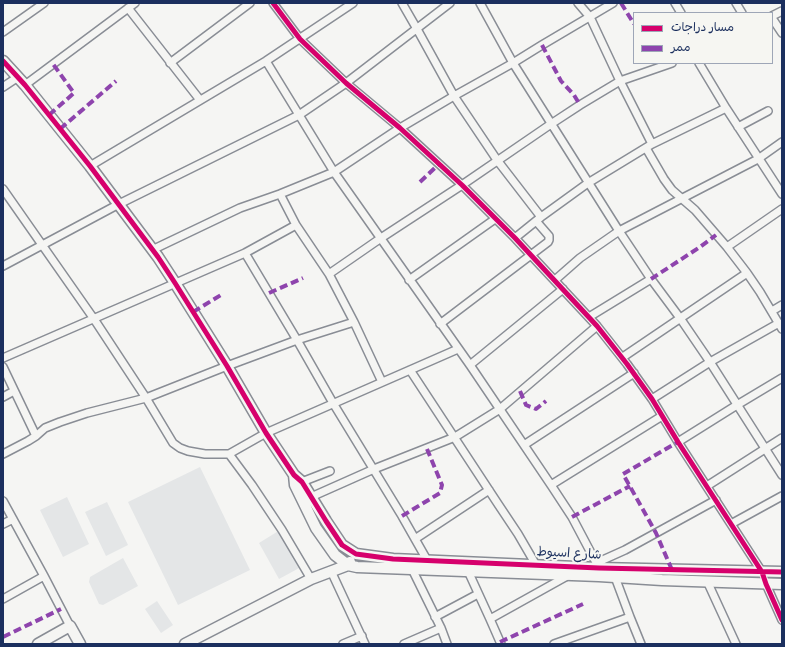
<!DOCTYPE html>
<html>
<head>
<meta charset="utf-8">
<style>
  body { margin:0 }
  #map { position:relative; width:785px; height:647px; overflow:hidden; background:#f5f5f3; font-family:"Gochi Hand","Playpen Sans Arabic",sans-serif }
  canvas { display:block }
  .frame { position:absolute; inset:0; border:4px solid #1b2f5e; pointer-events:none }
  .legend { position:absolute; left:633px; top:12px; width:140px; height:52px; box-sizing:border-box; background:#f6f6f2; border:1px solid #9ea6b7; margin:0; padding:5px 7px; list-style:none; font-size:12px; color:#1b2f5e }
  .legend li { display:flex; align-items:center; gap:8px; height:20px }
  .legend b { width:20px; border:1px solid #9ea6b7 }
</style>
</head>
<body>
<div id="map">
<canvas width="785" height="647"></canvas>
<div class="frame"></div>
<ul class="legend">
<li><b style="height:5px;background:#d6006c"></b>مسار دراجات</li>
<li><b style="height:5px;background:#8e44ad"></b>ممر</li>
</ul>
</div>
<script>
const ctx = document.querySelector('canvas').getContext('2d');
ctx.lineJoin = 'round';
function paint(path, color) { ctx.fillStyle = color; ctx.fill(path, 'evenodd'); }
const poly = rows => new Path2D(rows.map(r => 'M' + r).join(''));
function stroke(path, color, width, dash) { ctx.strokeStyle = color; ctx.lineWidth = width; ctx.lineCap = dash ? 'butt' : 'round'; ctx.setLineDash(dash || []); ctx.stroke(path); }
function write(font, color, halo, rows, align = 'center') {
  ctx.font = font + ' "Gochi Hand","Playpen Sans Arabic",sans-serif'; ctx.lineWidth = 4; ctx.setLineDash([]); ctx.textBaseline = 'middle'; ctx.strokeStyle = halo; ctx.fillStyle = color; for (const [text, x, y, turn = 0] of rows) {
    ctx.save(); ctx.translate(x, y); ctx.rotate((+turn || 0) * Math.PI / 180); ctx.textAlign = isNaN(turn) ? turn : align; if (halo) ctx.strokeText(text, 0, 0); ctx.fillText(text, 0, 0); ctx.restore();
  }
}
paint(poly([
  [200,467,250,570,178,605,128,502],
  [67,497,89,544,63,557,40,510],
  [107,502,128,545,106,556,85,512],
  [280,530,301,567,279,579,259,543],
  [123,558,138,586,103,605,99,604,89,582,90,577],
  [157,601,173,625,161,633,145,609]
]), '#e4e6e7');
const street = poly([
  [273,3,300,39,346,83,400,128,462,185,515,238,597,326,627,364,652,399,678,442,762,572,766,584,782,620],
  [402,3,417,29,454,96,497,160,541,217],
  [480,3,513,63,619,231,651,279,680,318,710,362,782,475],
  [578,3,590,17,620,81,652,144],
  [675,3,681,13],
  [736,3,742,13],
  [128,8,200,100],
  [772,16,782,11],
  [772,18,782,33],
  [3,32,44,3],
  [266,61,334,172,470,365,551,485,572,517,599,568],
  [170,63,250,3],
  [699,63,726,108,782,194],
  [25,85,135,3],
  [3,87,18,77],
  [738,127,768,111],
  [646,148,664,179,672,190,695,210,727,247,747,273,760,292,782,329],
  [90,166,266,61,353,3],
  [3,189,94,319,146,398,173,443,180,448,188,451,205,454,229,454,266,433,458,349],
  [280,194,296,225,329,274,354,322,382,382],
  [515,238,541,217,588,183,652,144,726,108],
  [727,247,782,209],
  [152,250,240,208,280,194,334,172,400,128,454,96,513,63,542,45,613,3],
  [245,253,297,340,333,403,402,516,427,560],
  [3,266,119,204,299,115,346,83,450,3],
  [329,274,381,238,462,185,551,124,580,105,620,81,672,63],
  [409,280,495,219],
  [555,280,580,258,619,231,758,159,782,142],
  [772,311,782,305],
  [589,317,651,279],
  [440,324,548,242,549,240,549,236,536,221],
  [623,357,747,273],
  [3,358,245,253,296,225],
  [470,365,563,289],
  [3,367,36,436,28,441,3,454],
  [410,370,498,504,518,534,536,565],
  [3,397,14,391],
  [652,399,710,362,779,323],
  [36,436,45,428,60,422,87,413,146,398,227,366,297,340,354,322],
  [678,442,737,405,782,378],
  [524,445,634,373],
  [229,454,252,485,282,530,311,579],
  [299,483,330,471],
  [551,485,662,416],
  [707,486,782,438],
  [311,497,374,469,455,437,500,409,597,326],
  [3,501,44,576,70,626],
  [3,524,13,519],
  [731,524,782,496],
  [415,539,489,490],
  [596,563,625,550,716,500],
  [412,569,441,628,447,644],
  [331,571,365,644],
  [468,571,490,619,501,644],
  [707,581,736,644],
  [3,599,44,576],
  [435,617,478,594],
  [630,617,641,644],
  [490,619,569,575],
  [343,644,362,636],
  [404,644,441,628],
  [554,644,630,617,615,577]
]);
const secondary = poly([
  [3,61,25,85,90,166,158,257,175,283,227,366,266,433,294,475,302,482,326,521,342,545,356,554,393,559,599,568,782,572],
  [294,475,295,485,316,528,335,555,348,565,357,567,599,576,662,580,782,584],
  [38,644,70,626,80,644],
  [185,644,311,579,348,565,350,562]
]);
stroke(street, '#898d95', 10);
stroke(secondary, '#898d95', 13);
stroke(street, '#f5f5f3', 7);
stroke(secondary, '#f5f5f3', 10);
stroke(poly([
  [621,3,634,24],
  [542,45,561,81,574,95,580,105],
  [49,115,74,93,53,64],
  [60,129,116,81],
  [420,182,439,164],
  [651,279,700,247,716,235],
  [269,293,303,278],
  [193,312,221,295],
  [520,391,526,405,536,409,546,401],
  [402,516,440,493,442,485,427,449],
  [572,517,630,486],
  [672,570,656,533,623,474,678,442],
  [3,637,61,609],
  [500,642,583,604]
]), '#8e44ad', 4, [8, 4]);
stroke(poly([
  [273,3,300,39,346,83,400,128,462,185,515,238,597,326,627,364,652,399,678,442,762,572,766,584,782,620],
  [3,61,25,85,90,166,158,257,175,283,227,366,266,433,294,475,302,482,326,521,342,545,356,554,393,559,599,568,782,572]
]), '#d6006c', 5);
write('13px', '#1b2f5e', '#f6f6f2', [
  ["شارع اسيوط",569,555,3]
]);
</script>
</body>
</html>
